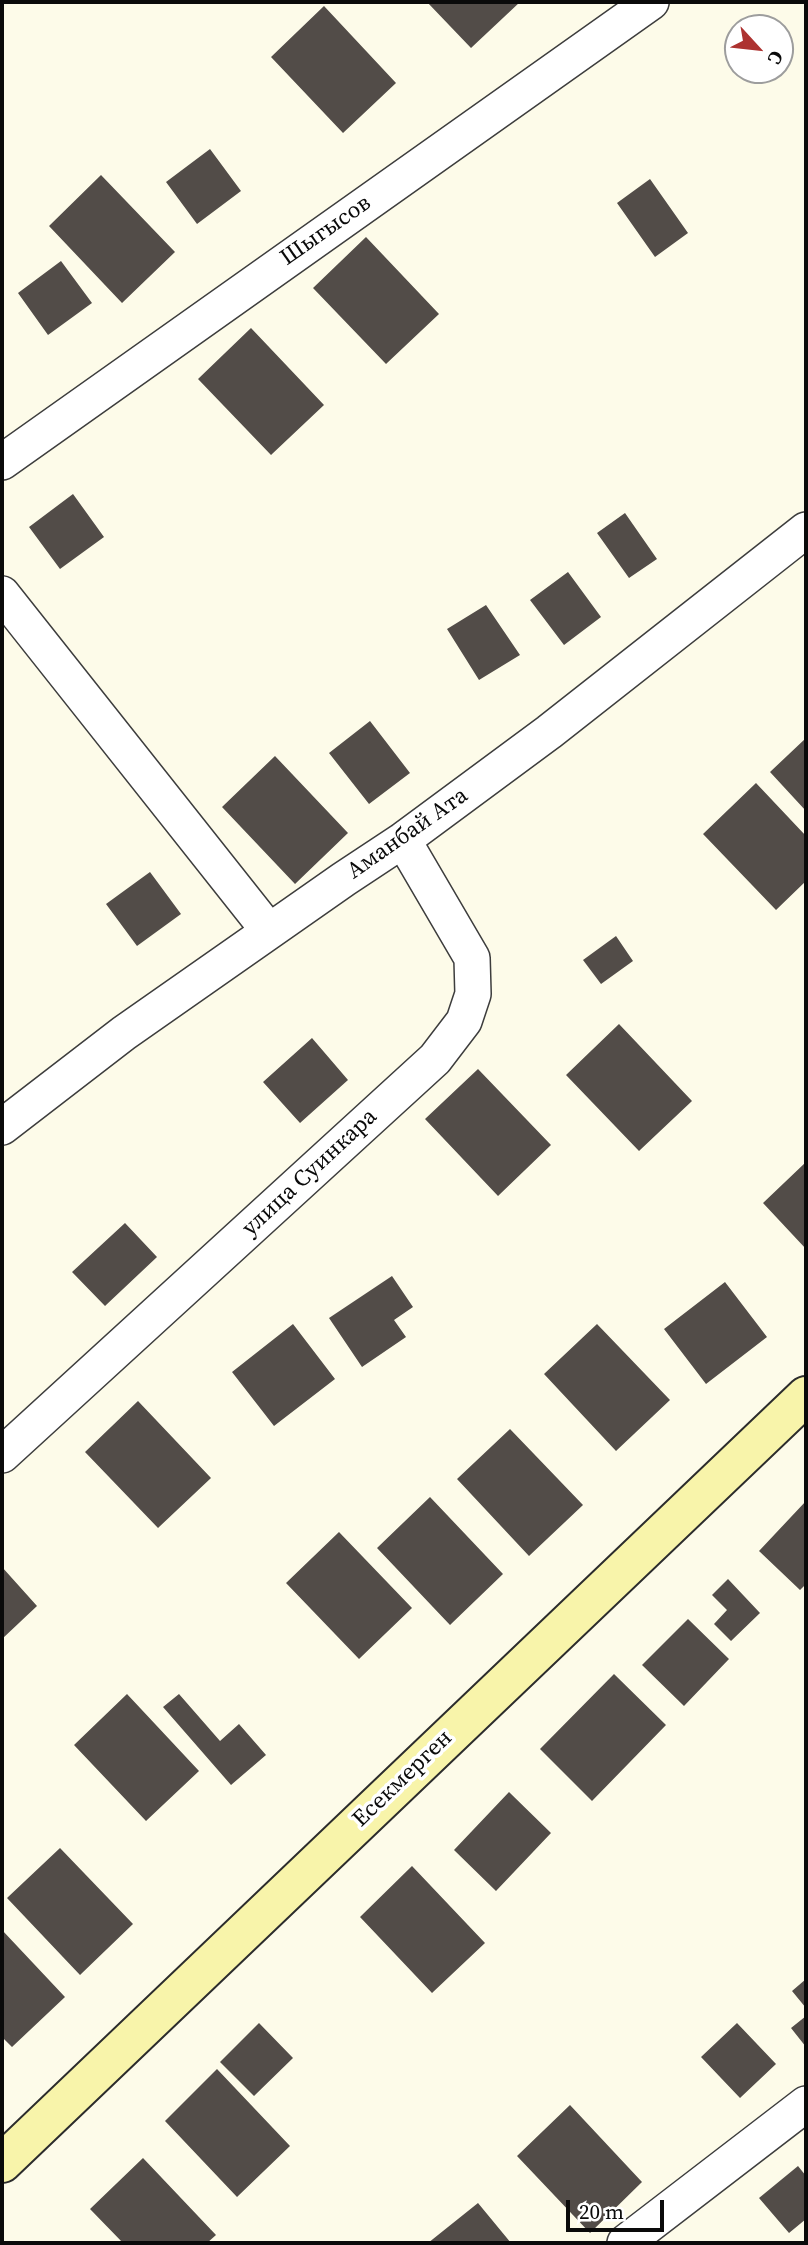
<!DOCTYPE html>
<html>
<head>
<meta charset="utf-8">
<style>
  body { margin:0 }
  #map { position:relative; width:808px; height:2245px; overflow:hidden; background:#fdfbe9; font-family:"Source Serif 4",serif }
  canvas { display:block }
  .frame { position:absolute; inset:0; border:4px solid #0a0a0a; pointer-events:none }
  .north { position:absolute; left:724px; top:14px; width:70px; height:70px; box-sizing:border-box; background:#fff; border:2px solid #9d9d9d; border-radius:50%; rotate:117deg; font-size:19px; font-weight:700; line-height:28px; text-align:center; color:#0a0a0a }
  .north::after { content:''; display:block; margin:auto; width:24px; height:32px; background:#ad3230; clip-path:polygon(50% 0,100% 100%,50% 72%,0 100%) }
  .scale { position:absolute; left:566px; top:2200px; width:98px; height:32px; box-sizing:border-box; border:4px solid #0a0a0a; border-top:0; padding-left:9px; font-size:21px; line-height:24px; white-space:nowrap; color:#0a0a0a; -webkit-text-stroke:5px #fff; paint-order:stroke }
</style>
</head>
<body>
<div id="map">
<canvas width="808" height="2245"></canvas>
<div class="frame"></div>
<div class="north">С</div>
<div class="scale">20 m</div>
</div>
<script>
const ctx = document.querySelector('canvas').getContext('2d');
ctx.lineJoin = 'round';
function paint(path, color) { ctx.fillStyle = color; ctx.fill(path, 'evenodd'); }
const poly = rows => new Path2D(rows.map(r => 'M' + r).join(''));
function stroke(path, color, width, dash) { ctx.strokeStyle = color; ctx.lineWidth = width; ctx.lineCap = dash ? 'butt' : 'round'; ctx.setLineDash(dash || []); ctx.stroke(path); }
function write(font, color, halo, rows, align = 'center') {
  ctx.font = font + ' "Source Serif 4",serif'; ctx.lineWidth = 7; ctx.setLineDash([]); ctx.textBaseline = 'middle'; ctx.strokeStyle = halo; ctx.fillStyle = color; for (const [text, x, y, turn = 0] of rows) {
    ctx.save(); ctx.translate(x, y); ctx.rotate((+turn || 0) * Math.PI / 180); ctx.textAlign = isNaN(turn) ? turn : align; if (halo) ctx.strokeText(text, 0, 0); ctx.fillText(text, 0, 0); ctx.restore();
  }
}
paint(poly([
  [427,2,520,2,471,48],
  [324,6,396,83,343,133,271,57],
  [210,149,241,191,197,224,166,182],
  [101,175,175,252,122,303,49,226],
  [650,179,688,233,655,257,617,203],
  [366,237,439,314,386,364,313,288],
  [61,261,92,303,48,335,18,293],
  [251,328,324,405,271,455,198,379],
  [73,494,104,537,60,569,29,527],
  [625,513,657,559,629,578,597,533],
  [568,572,601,617,564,645,530,600],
  [486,605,520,655,479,680,447,629],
  [370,721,410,773,369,804,329,753],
  [806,738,806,811,770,772],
  [275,756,348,833,295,884,222,807],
  [756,783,806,836,806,881,776,910,703,834],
  [150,872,181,914,137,946,106,904],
  [616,936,633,961,601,984,583,960],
  [619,1024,692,1101,639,1151,566,1075],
  [312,1038,348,1080,300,1123,263,1082],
  [478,1069,551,1145,498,1196,425,1119],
  [806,1162,806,1249,763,1203],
  [125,1223,157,1257,105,1306,72,1272],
  [392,1276,413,1307,394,1320,406,1337,362,1367,329,1318],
  [725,1282,767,1337,706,1384,664,1329],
  [293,1324,335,1379,274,1426,232,1372],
  [597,1324,670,1400,616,1451,544,1374],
  [138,1401,211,1478,158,1528,85,1452],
  [510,1429,583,1505,529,1556,457,1479],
  [430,1497,503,1574,450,1625,377,1548],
  [806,1501,806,1584,800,1590,759,1551],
  [339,1532,412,1608,359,1659,286,1583],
  [2,1567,37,1606,2,1639],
  [728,1579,760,1613,731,1641,714,1624,727,1610,712,1595],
  [688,1619,729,1659,684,1706,642,1665],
  [614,1674,666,1725,592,1801,540,1749],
  [127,1694,199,1771,146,1821,74,1745],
  [179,1694,220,1741,239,1724,266,1755,231,1785,163,1707],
  [509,1792,551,1833,496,1891,454,1850],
  [60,1848,133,1924,80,1975,7,1898],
  [412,1866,485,1943,432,1993,360,1917],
  [2,1930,65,1997,12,2047,2,2037],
  [806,1979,806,2008,792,1991],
  [806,2016,806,2047,791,2028],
  [259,2023,293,2058,254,2096,220,2062],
  [737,2023,776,2064,740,2098,701,2057],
  [217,2069,290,2146,237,2197,165,2121],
  [570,2105,642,2182,590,2233,517,2156],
  [143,2158,216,2235,207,2243,123,2243,90,2209],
  [798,2166,806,2176,806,2219,789,2233,759,2198],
  [478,2203,511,2243,428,2243]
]), '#524c48');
const street = poly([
  [2,462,651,2],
  [2,594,269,931],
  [2,1127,124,1033,344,879,403,840,549,732,806,530],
  [2,1455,435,1059,464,1021,473,994,472,958,403,840],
  [625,2243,806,2104]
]);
const secondary = poly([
  [2,2163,806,1396]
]);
stroke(street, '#3d3d3d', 38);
stroke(secondary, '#2c2c2c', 42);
stroke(street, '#fff', 35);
stroke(secondary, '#f8f4aa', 38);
write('23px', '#0a0a0a', '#fff', [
  ["Шыгысов",326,231,-35],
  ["Аманбай Ата",408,834,-35],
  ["улица Суинкара",310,1173,-43],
  ["Eсекмерген",403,1779,-44]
]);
</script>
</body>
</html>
